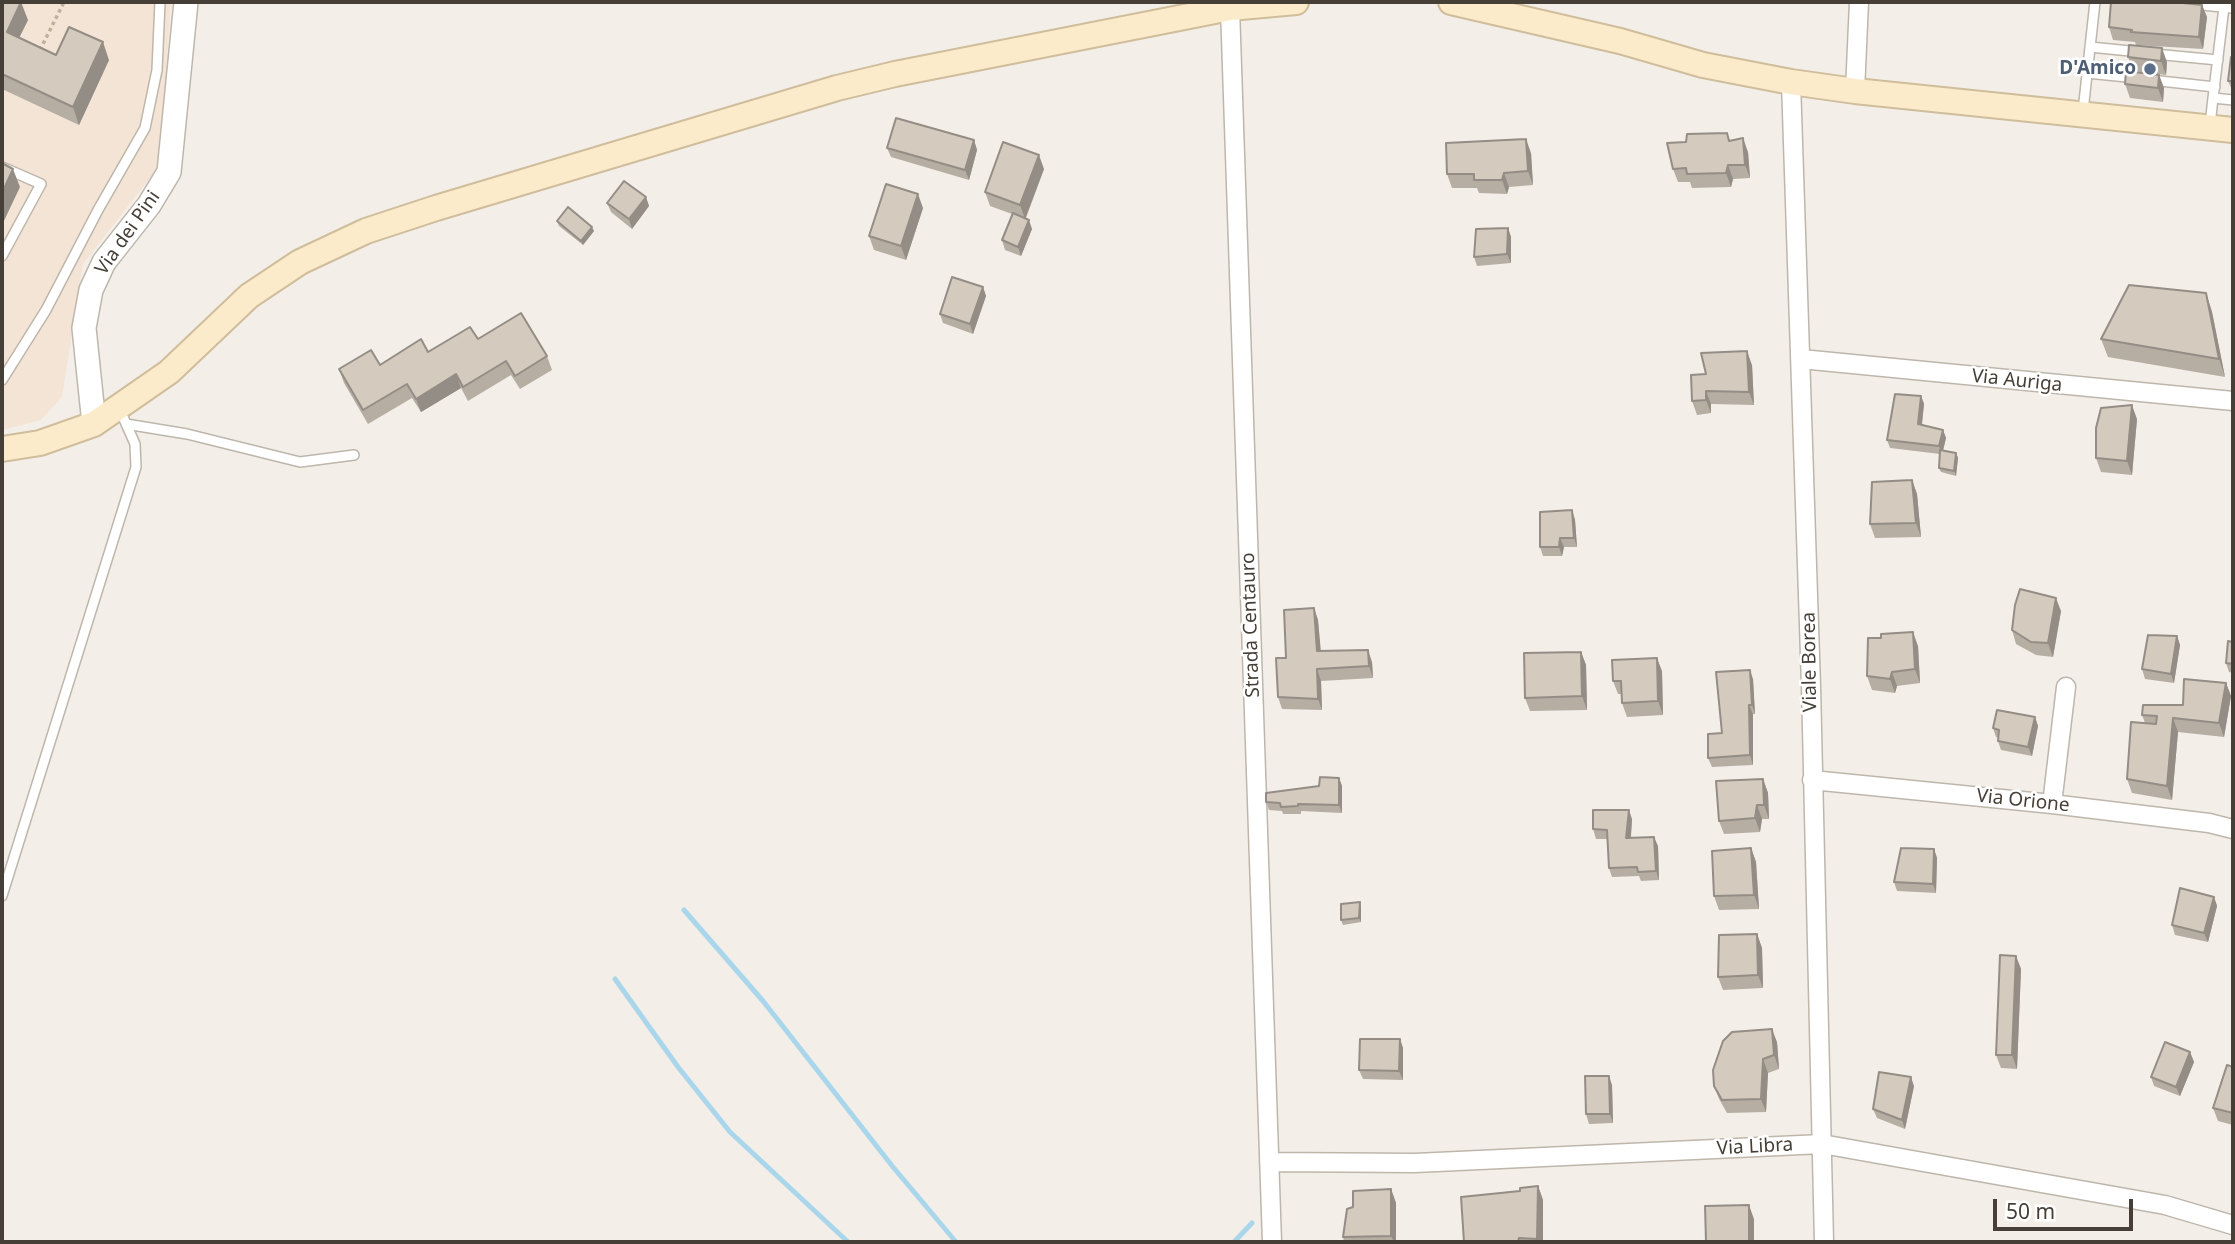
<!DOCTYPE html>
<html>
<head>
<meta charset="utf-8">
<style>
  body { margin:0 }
  #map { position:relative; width:2235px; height:1244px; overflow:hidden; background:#f3efe8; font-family:"Noto Sans",sans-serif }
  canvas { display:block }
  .frame { position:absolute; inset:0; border:4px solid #463f37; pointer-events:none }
  .scale { position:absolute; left:1993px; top:1199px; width:140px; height:32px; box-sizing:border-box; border:4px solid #463f37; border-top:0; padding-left:9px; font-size:21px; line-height:24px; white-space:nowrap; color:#463f37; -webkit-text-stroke:5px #fff; paint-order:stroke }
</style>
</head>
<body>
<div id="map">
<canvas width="2235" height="1244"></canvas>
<div class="frame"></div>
<div class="scale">50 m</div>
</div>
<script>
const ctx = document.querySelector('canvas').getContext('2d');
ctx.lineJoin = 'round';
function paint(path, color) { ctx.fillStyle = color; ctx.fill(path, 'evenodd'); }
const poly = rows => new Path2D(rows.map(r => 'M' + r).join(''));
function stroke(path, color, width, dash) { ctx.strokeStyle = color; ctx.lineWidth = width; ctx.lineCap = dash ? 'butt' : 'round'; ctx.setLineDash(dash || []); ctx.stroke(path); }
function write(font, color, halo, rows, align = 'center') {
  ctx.font = font + ' "Noto Sans",sans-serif'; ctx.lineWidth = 5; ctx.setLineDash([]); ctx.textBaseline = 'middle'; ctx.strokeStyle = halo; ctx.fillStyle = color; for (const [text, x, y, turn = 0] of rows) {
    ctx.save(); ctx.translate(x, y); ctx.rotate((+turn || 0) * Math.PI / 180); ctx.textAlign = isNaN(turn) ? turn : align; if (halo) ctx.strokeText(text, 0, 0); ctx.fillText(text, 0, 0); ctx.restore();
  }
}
paint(poly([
  [2,2,171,2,160,165,83,264,62,397,41,420,2,430]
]), '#f3e4d5');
stroke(poly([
  [684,910,763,1001,893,1167,956,1242],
  [615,979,678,1067,730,1132,848,1242],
  [1234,1242,1252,1223]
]), '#a9d6eb', 5);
const service = poly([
  [2170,2,2233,8],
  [2090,47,2140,52],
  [2154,54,2218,60],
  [2087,73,2137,78],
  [2151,80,2215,87],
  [2213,98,2224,7],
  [2083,111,2095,2],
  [2210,125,2213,98,2233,100],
  [2,167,41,184,2,256],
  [2,380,46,310,98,210,145,128,157,70,160,2],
  [126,424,187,434,300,462,354,455],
  [2,896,136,467,135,444,120,410]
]);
const minor = poly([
  [1230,8,1272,1242],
  [1791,82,1811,686,1824,1242],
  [1855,91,1859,2],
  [1801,359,2233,401],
  [1812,780,2052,804,2209,823,2233,829],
  [2052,804,2066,687],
  [1269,1162,1415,1163,1822,1144,2165,1205,2233,1225]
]);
const tertiary = poly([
  [94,424,84,328,91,290,104,262,149,205,169,172,186,2]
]);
const secondary = poly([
  [1451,2,1620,41,1703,65,1791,82,1855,91,2233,130],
  [2,449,40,443,94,424,169,372,249,296,300,262,366,231,436,208,837,88,895,74,1230,8,1296,2]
]);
stroke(service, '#beb6ab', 12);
stroke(minor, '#beb6ab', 21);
stroke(tertiary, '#beb6ab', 26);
stroke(secondary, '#cfbd9b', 28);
stroke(poly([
  [40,50,64,2]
]), '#beb09e', 3.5, [3.5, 3.5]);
stroke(service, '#fff', 9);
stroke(minor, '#fff', 18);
stroke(tertiary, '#fff', 23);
stroke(secondary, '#fbebca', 24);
paint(poly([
  [2,2,28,20,19,38,56,55,109,60,79,125,2,89],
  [2202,5,2207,17,2203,49,2136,45,2135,42,2113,40,2109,27],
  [2128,57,2167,62,2166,75,2133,71],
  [2233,57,2233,90,2232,90,2228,81],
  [2159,75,2164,88,2163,102,2130,98,2125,84],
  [974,140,977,150,969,180,891,157,887,148],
  [1730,141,1748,152,1750,178,1733,179,1731,187,1692,188,1690,182,1678,182,1673,169],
  [1531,153,1533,185,1509,187,1507,194,1479,193,1477,188,1452,188,1447,174],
  [1044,169,1026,218,1032,229,1021,256,1005,250,1002,240,1012,214,990,206,985,192],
  [646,197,649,206,632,229,611,212,607,203],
  [923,208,906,260,874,250,869,236],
  [557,221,594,231,583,245,559,226],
  [1508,228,1511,237,1511,263,1477,266,1474,257],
  [983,287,986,296,973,334,943,323,940,314],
  [2206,293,2212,312,2225,377,2108,357,2101,339],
  [478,339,547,356,552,370,520,389,511,375,468,401,461,388,421,412,412,398,368,424,344,383,339,369,380,365],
  [1752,365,1754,405,1711,404,1711,413,1697,415,1692,401,1706,374],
  [1921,396,1924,404,1922,425,1943,430,1946,438,1943,450,1956,453,1958,458,1956,476,1941,472,1939,468,1940,454,1890,448,1887,440],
  [2137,419,2132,475,2101,472,2096,458],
  [1912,480,1917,494,1921,537,1875,538,1870,524],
  [1572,510,1575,520,1577,547,1564,547,1562,556,1543,556,1540,547],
  [1314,608,1318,620,1320,651,1372,662,1373,678,1321,681,1322,710,1282,709,1278,697,1286,658],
  [2061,611,2053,657,2036,655,2016,644,2012,630],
  [2177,636,2180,645,2174,683,2145,679,2142,669],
  [2233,642,2233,673,2229,672,2226,663],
  [1918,646,1920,683,1897,686,1895,693,1872,690,1867,676],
  [1581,652,1586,665,1587,710,1530,711,1525,698],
  [1662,671,1663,715,1627,717,1622,703,1622,694,1618,694,1613,681],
  [1753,679,1755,714,1753,714,1753,765,1712,767,1708,758,1722,733],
  [2226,683,2231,696,2224,737,2178,732,2172,800,2132,793,2127,779,2145,723,2142,715,2183,705],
  [2035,717,2038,726,2032,756,2001,750,1998,741,1998,738,1996,737,1993,728],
  [1339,778,1342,786,1342,813,1301,811,1301,814,1283,814,1282,811,1269,810,1266,802,1319,786],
  [1763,779,1768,793,1769,819,1762,819,1760,832,1724,834,1719,821],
  [1632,819,1631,838,1658,846,1659,880,1641,881,1639,876,1612,877,1609,868,1607,839,1596,839,1593,829],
  [1751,848,1756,862,1759,909,1719,910,1714,896],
  [1934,849,1937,858,1936,893,1897,891,1894,882],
  [2214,897,2217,906,2208,942,2175,935,2172,925],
  [1360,902,1361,907,1361,922,1343,925,1341,920],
  [1757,934,1762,948,1763,988,1723,990,1718,977],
  [2016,956,2021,969,2017,1069,2001,1068,1996,1055],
  [1400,1039,1403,1048,1403,1080,1363,1079,1359,1070],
  [1777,1042,1779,1069,1768,1073,1766,1112,1727,1113,1719,1099,1714,1086],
  [2190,1052,2194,1062,2180,1096,2154,1086,2151,1077],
  [2233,1067,2233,1125,2218,1121,2213,1108],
  [1612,1085,1613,1123,1589,1124,1586,1114],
  [1914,1086,1905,1129,1877,1118,1873,1109],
  [1538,1186,1543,1200,1543,1242,1464,1242,1520,1191],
  [1391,1189,1396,1203,1396,1242,1344,1242,1343,1237,1353,1207]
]), '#b6aea3');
paint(poly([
  [21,2,28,20,13,50,7,32],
  [2202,5,2207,17,2203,49,2199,37],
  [103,42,109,60,79,125,73,107],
  [2162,48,2167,62,2166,75,2161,61],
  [2159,75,2164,88,2163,102,2158,88],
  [1743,138,1748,152,1750,178,1745,165],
  [1526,139,1531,153,1533,185,1528,171],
  [974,140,977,150,969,180,965,170],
  [1039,155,1044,169,1025,219,1020,205],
  [1728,165,1733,179,1731,187,1726,173],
  [13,169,20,187,2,225,2,193],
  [1504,173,1509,187,1507,194,1502,180],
  [918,194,923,208,906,260,901,246],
  [646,197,649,206,632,229,629,219],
  [1029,220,1032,229,1021,256,1018,247],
  [592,227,594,231,583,245,581,241],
  [1508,228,1511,237,1511,263,1507,254],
  [983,287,986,296,973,334,970,324],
  [2206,293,2212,312,2225,377,2219,359],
  [1747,351,1752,365,1754,405,1749,392],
  [456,374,461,388,421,412,416,399],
  [1706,391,1711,404,1711,413,1706,400],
  [1921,396,1924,404,1921,432,1918,424],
  [2132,405,2137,419,2132,475,2127,461],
  [1943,430,1946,438,1942,455,1939,446],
  [1956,453,1958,458,1956,476,1954,471],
  [1912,480,1917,494,1921,537,1916,523],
  [1572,510,1575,520,1577,547,1574,538],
  [1560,538,1564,547,1562,556,1559,547],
  [2056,598,2061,611,2053,657,2048,643],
  [1314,608,1318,620,1322,663,1317,651],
  [1913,632,1918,646,1920,683,1915,669],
  [2177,636,2180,645,2174,683,2171,674],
  [1368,650,1372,662,1373,678,1369,666],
  [1581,652,1586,665,1587,710,1582,696],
  [1657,658,1662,671,1663,715,1658,701],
  [1317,669,1321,681,1322,710,1318,699],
  [1750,670,1753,679,1755,714,1752,705],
  [1892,672,1897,686,1895,693,1890,679],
  [2226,683,2231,696,2224,737,2219,723],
  [1749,705,1753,714,1753,765,1750,755],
  [2035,717,2038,726,2032,756,2028,747],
  [2173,718,2178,732,2172,800,2167,786],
  [1339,778,1342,786,1342,813,1339,805],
  [1763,779,1768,793,1769,819,1764,805],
  [1757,805,1762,819,1760,832,1755,818],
  [1629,810,1632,819,1630,847,1626,838],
  [1654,837,1658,846,1659,880,1656,871],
  [1751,848,1756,862,1759,909,1754,895],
  [1934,849,1937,858,1936,893,1933,884],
  [2214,897,2217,906,2208,942,2204,933],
  [1360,902,1361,907,1361,922,1359,918],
  [1757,934,1762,948,1763,988,1758,975],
  [2016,956,2021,969,2017,1069,2012,1055],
  [1772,1029,1777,1042,1779,1069,1774,1055],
  [1400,1039,1403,1048,1403,1080,1399,1071],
  [2190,1052,2194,1062,2180,1096,2176,1087],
  [1763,1059,1768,1073,1766,1112,1761,1099],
  [1609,1076,1612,1085,1613,1123,1610,1114],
  [1911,1077,1914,1086,1905,1129,1902,1120],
  [1538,1186,1543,1200,1543,1242,1539,1242,1537,1239],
  [1391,1189,1396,1203,1396,1242,1394,1242,1391,1236],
  [1749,1205,1754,1219,1754,1242,1749,1242]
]), '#948d85');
const building = poly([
  [2,2,21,2,7,32,56,55,69,27,103,42,73,107,2,74,2,2],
  [2111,2,2173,2,2202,5,2199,37,2131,32,2132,30,2109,27,2111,2],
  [2129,45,2162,48,2161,61,2128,57,2129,45],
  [2231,57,2233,57,2233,81,2228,81,2231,57],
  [2126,71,2159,75,2158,88,2125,84,2126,71],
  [896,118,974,140,965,170,887,148,896,118],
  [1727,133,1729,141,1743,138,1745,165,1728,165,1726,173,1687,174,1686,168,1673,169,1667,143,1686,142,1687,134,1727,133],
  [1526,139,1528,171,1504,173,1502,180,1474,180,1474,174,1447,174,1446,143,1526,139],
  [1003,142,1039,155,1020,205,985,192,1003,142],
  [2,163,13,169,2,193,2,163],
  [624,181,646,197,629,219,607,203,624,181],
  [886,184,918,194,901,246,869,236,886,184],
  [568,207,592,227,581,241,557,221,568,207],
  [1013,213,1029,220,1018,247,1002,240,1013,213],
  [1508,228,1507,254,1474,257,1476,229,1508,228],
  [952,277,983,287,970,324,940,314,952,277],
  [2129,285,2206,293,2219,359,2101,339,2129,285],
  [521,313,547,356,515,376,506,361,463,387,456,374,416,399,407,384,363,410,339,369,371,350,380,365,421,339,428,352,470,327,478,339,521,313],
  [1747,351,1749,392,1706,391,1706,400,1692,401,1691,375,1706,374,1701,353,1747,351],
  [1895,394,1921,396,1918,424,1943,430,1939,446,1887,440,1895,394],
  [2132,405,2127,461,2096,458,2096,428,2101,408,2132,405],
  [1940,450,1956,453,1954,471,1939,468,1940,450],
  [1912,480,1916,523,1870,524,1872,482,1912,480],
  [1572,510,1574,538,1560,538,1559,547,1540,547,1540,512,1572,510],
  [2020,589,2056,598,2048,643,2031,642,2012,630,2015,605,2020,589],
  [1314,608,1317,651,1368,650,1369,666,1317,669,1318,699,1278,697,1276,658,1286,658,1284,610,1314,608],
  [1913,632,1915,669,1892,672,1890,679,1867,676,1868,638,1881,638,1881,634,1913,632],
  [2148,635,2177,636,2171,674,2142,669,2148,635],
  [2228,641,2233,642,2233,664,2226,663,2228,641],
  [1581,652,1582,696,1525,698,1524,653,1581,652],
  [1657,658,1658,701,1622,703,1621,681,1613,681,1612,660,1657,658],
  [1750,670,1752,705,1749,705,1750,755,1708,758,1708,734,1722,733,1716,672,1750,670],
  [2184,679,2226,683,2219,723,2173,718,2167,786,2127,779,2131,722,2156,724,2157,716,2142,715,2143,705,2183,705,2184,679],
  [1997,710,2035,717,2028,747,1998,741,1999,730,1993,728,1997,710],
  [1320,777,1339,778,1339,805,1298,804,1298,806,1281,807,1280,803,1266,802,1266,793,1319,786,1320,777],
  [1763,779,1764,805,1757,805,1755,818,1719,821,1716,781,1763,779],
  [1593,810,1629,810,1626,838,1654,837,1656,871,1638,872,1637,867,1609,868,1607,830,1593,829,1593,810],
  [1751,848,1754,895,1714,896,1712,851,1751,848],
  [1901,848,1934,849,1933,884,1894,882,1901,848],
  [2180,888,2214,897,2204,933,2172,925,2180,888],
  [1360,902,1359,918,1341,920,1341,904,1360,902],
  [1757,934,1758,975,1718,977,1719,935,1757,934],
  [2000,955,2016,956,2012,1055,1996,1055,2000,955],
  [1772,1029,1774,1055,1763,1059,1761,1099,1722,1100,1714,1086,1713,1070,1723,1041,1732,1032,1772,1029],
  [1360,1039,1400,1039,1399,1071,1359,1070,1360,1039],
  [2165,1042,2190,1052,2176,1087,2151,1077,2165,1042],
  [2227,1065,2233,1067,2233,1113,2213,1108,2227,1065],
  [1879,1072,1911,1077,1902,1120,1873,1109,1879,1072],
  [1585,1076,1609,1076,1610,1114,1586,1114,1585,1076],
  [1538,1186,1537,1239,1519,1238,1518,1242,1464,1242,1461,1197,1520,1191,1520,1188,1538,1186],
  [1391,1189,1391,1236,1343,1237,1347,1209,1353,1207,1353,1191,1391,1189],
  [1749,1205,1749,1242,1706,1242,1705,1206,1749,1205]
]);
paint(building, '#d4cabe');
stroke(building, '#948d85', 2);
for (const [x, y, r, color] of [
  [2150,69,7,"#5c6f8a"]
]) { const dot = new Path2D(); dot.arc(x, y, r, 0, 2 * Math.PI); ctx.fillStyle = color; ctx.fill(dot); stroke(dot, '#fff', 2.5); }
write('bold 19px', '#4e5e75', '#fff', [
  ["D'Amico",2136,69]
], 'right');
write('19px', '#463f37', '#fff', [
  ["Via dei Pini",128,233,-55],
  ["Via Auriga",2017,381,6],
  ["Strada Centauro",1251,625,-92],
  ["Viale Borea",1810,662,-91],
  ["Via Orione",2023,801,6],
  ["Via Libra",1755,1147,-3]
]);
</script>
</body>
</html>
